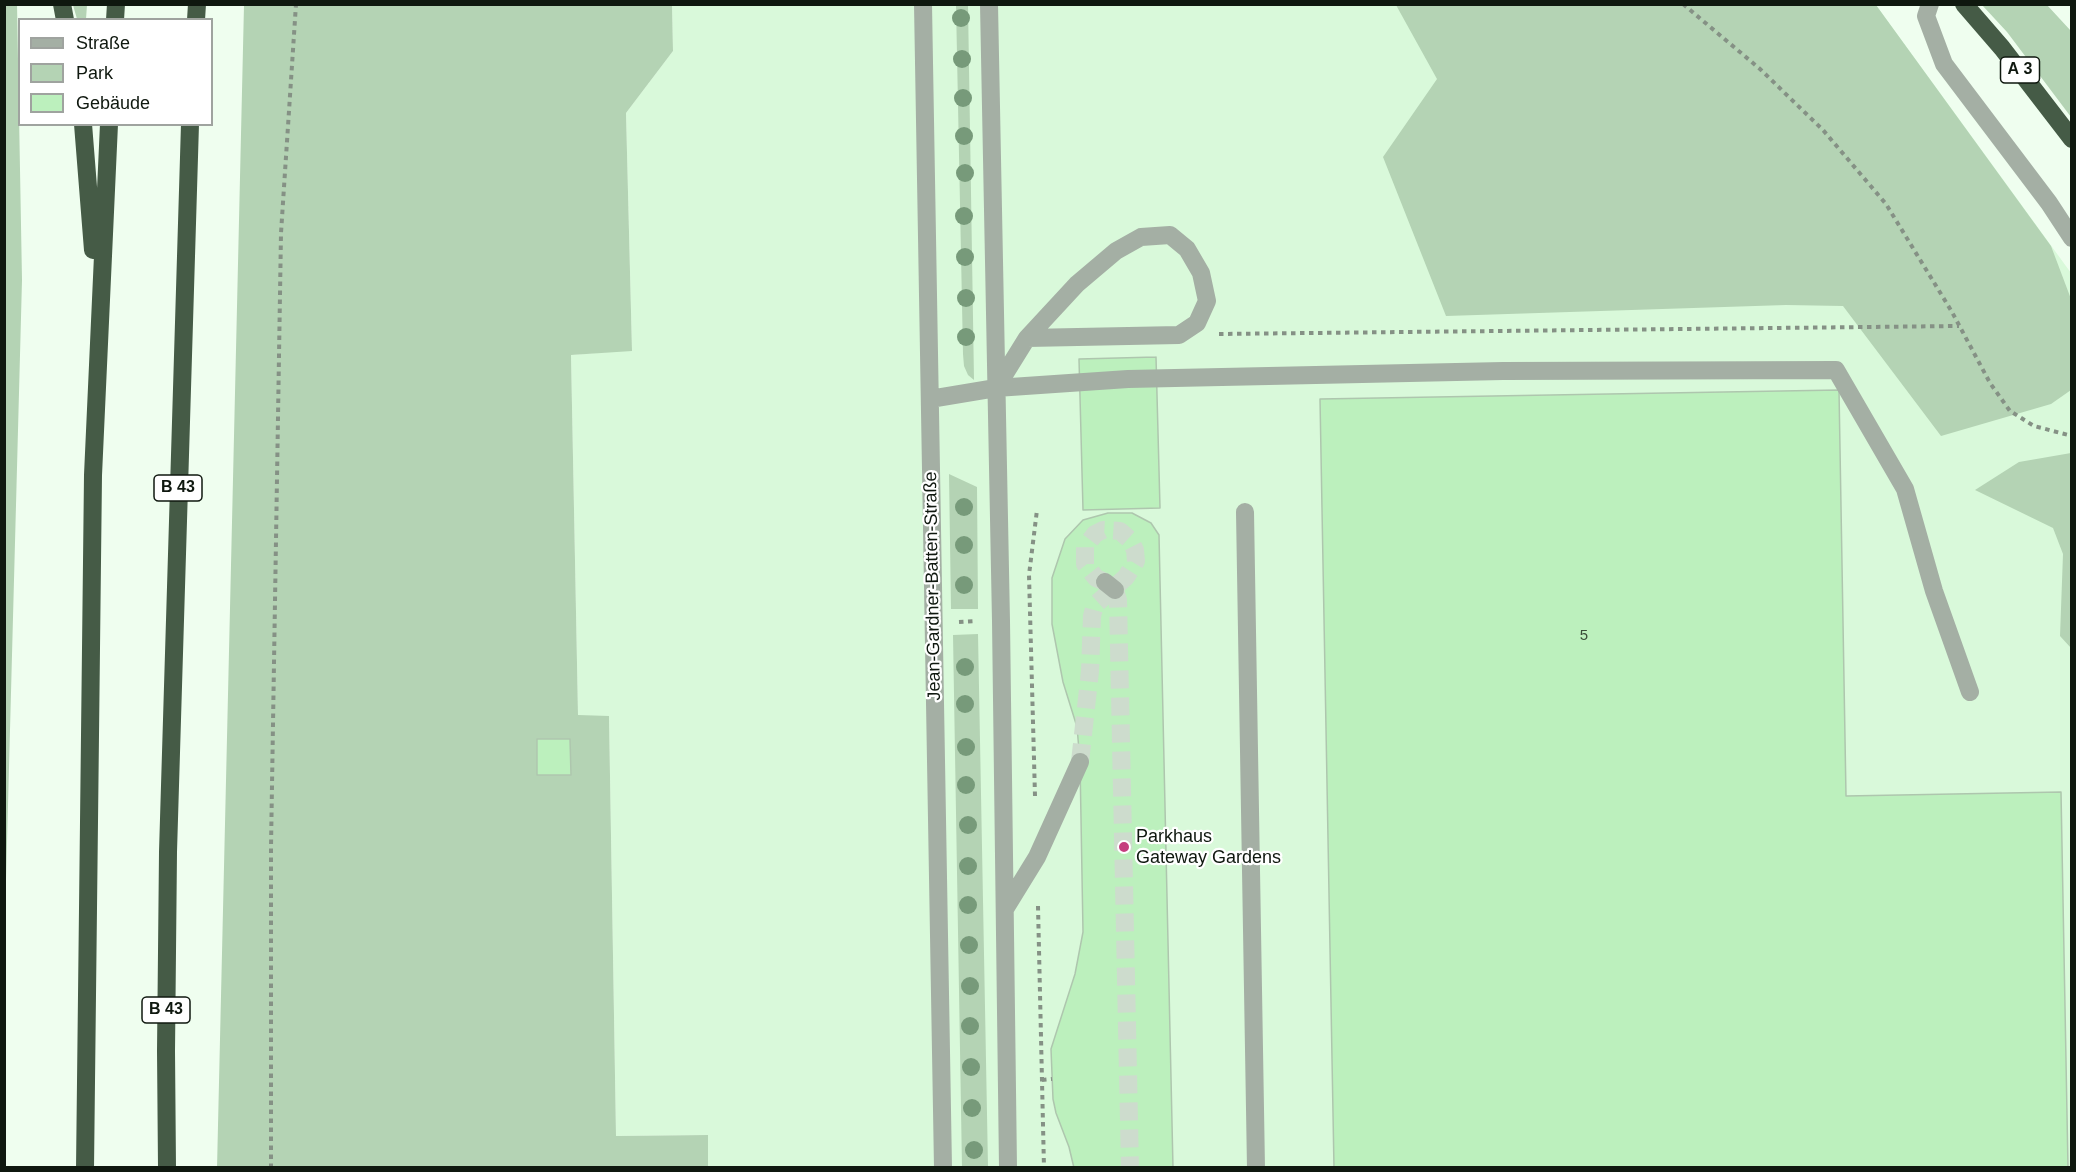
<!DOCTYPE html>
<html>
<head>
<meta charset="utf-8">
<style>
  body { margin:0 }
  #map { position:relative; width:2076px; height:1172px; overflow:hidden; background:#effeef; font-family:Arial,sans-serif }
  canvas { display:block }
  .frame { position:absolute; inset:0; border:6px solid #0f180f; pointer-events:none }
  .legend { position:absolute; left:18px; top:18px; width:195px; height:108px; box-sizing:border-box; background:#fff; border:2px solid #9fa39f; margin:0; padding:8px 10px; list-style:none; font-size:18px; color:#0f180f }
  .legend li { display:flex; align-items:center; gap:12px; height:30px }
  .legend b { width:30px; border:2px solid #9fa39f }
</style>
</head>
<body>
<div id="map">
<canvas width="2076" height="1172"></canvas>
<div class="frame"></div>
<ul class="legend">
<li><b style="height:8px;background:#a4afa4"></b>Straße</li>
<li><b style="height:16px;background:#b4d3b4"></b>Park</li>
<li><b style="height:16px;background:#bcf0bd"></b>Gebäude</li>
</ul>
</div>
<script>
const ctx = document.querySelector('canvas').getContext('2d');
ctx.lineJoin = 'round';
function paint(path, color) { ctx.fillStyle = color; ctx.fill(path, 'evenodd'); }
const poly = rows => new Path2D(rows.map(r => 'M' + r).join(''));
function stroke(path, color, width, dash) { ctx.strokeStyle = color; ctx.lineWidth = width; ctx.lineCap = dash ? 'butt' : 'round'; ctx.setLineDash(dash || []); ctx.stroke(path); }
function write(font, color, halo, rows, align = 'center') {
  ctx.font = font + ' Arial,sans-serif'; ctx.lineWidth = 4.5; ctx.setLineDash([]); ctx.textBaseline = 'middle'; ctx.strokeStyle = halo; ctx.fillStyle = color; for (const [text, x, y, turn = 0] of rows) {
    ctx.save(); ctx.translate(x, y); ctx.rotate((+turn || 0) * Math.PI / 180); ctx.textAlign = isNaN(turn) ? turn : align; if (halo) ctx.strokeText(text, 0, 0); ctx.fillText(text, 0, 0); ctx.restore();
  }
}
paint(poly([
  [672,5,1876,5,2071,273,2071,1167,708,1168,708,1135,616,1136,609,716,578,716,571,355,632,350,626,113,673,51]
]), '#d9f9da');
paint(poly([
  [17,4,22,280,5,917,4,5],
  [73,5,87,5,86,19,77,19],
  [244,5,672,5,673,51,626,113,632,351,571,355,578,715,609,716,616,1136,708,1135,708,1167,217,1168],
  [956,5,968,5,974,380,968,375,964,366,963,354],
  [1396,5,1876,5,2051,246,2071,299,2071,390,2051,404,1941,436,1843,306,1786,305,1446,316,1383,157,1437,79],
  [1982,5,2047,5,2071,31,2071,117,2007,32],
  [2071,453,2072,453,2071,648,2060,636,2063,554,2053,528,1975,490,2019,462],
  [949,474,977,487,978,609,951,609],
  [978,634,988,1167,962,1168,953,635]
]), '#b4d3b4');
const building = poly([
  [1156,357,1160,508,1083,510,1079,359,1156,357],
  [1839,390,1846,796,2061,792,2068,1168,1334,1168,1320,399,1839,390],
  [1108,513,1132,513,1151,523,1159,535,1173,1168,1074,1168,1069,1147,1056,1113,1053,1099,1051,1049,1075,974,1083,932,1080,762,1077,727,1063,682,1052,624,1052,578,1065,539,1083,520,1108,513],
  [537,739,570,739,571,775,537,775,537,739]
]);
paint(building, '#bcf0bd');
stroke(building, '#aec6ae', 1.5);
stroke(poly([
  [1115,590,1118,600,1130,1168],
  [1080,762,1090,671,1092,616,1095,605,1126,577,1136,561,1135,550,1130,540,1120,531,1103,530,1095,534,1085,547,1085,564,1096,578,1105,582]
]), '#cddccd', 18, [18, 9]);
stroke(poly([
  [1683,4,1760,69,1823,130,1886,204,1952,312,1990,383,2010,411,2034,426,2072,436],
  [1219,334,1959,326],
  [959,622,976,621],
  [1035,796,1029,575,1037,510],
  [1038,906,1044,1168],
  [1042,1080,1052,1079],
  [271,1168,271,847,281,233,296,4]
]), '#859185', 4, [4.5, 4.5]);
stroke(poly([
  [923,4,943,1168],
  [989,4,1001,621,1008,1168],
  [1930,4,1926,16,1944,64,2049,203,2072,238],
  [996,388,1027,338,1077,284,1116,251,1141,237,1170,235,1187,249,1201,273,1207,301,1197,323,1179,335,1027,338],
  [930,399,996,388,1128,379,1503,371,1836,370,1905,489,1934,591,1970,692],
  [1245,512,1256,1168],
  [1005,909,1037,857,1080,762]
]), '#a4afa4', 18);
stroke(poly([
  [62,4,65,20],
  [1964,4,2002,48,2072,139],
  [115,20,116,4],
  [196,20,197,4],
  [83,124,93,250],
  [85,1168,93,475,109,124],
  [167,1168,166,1051,168,852,190,124]
]), '#455b46', 18);
stroke(poly([
  [1105,582,1115,590]
]), '#a4afa4', 18);
ctx.fillStyle = '#779a7a';
for (const [x, y] of [
  [961,18],
  [962,59],
  [963,98],
  [964,136],
  [965,173],
  [964,216],
  [965,257],
  [966,298],
  [966,337],
  [964,507],
  [964,545],
  [964,585],
  [965,667],
  [965,704],
  [966,747],
  [966,785],
  [968,825],
  [968,866],
  [968,905],
  [969,945],
  [970,986],
  [970,1026],
  [971,1067],
  [972,1108],
  [974,1150]
]) { ctx.beginPath(); ctx.arc(x, y, 9, 0, 2 * Math.PI); ctx.fill(); }
for (const [x, y, r, color] of [
  [1124,847,6,"#c53e7e"]
]) { const dot = new Path2D(); dot.arc(x, y, r, 0, 2 * Math.PI); ctx.fillStyle = color; ctx.fill(dot); stroke(dot, '#fff', 2); }
write('15px', '#3a4e3a', null, [
  ["5",1584,636]
]);
for (const [x, y, w] of [
  [2020,70,39],
  [178,488,48],
  [166,1010,48]
]) { const box = new Path2D(); box.roundRect(x - w / 2, y - 13, w, 26, 4.5); ctx.fillStyle = '#fff'; ctx.fill(box); stroke(box, '#0f180f', 1.5); }
write('bold 16px', '#0f180f', null, [
  ["A 3",2020,70],
  ["B 43",178,488],
  ["B 43",166,1010]
]);
write('18px', '#0f180f', '#fff', [
  ["Jean-Gardner-Batten-Straße",933,586,-91]
]);
write('18px', '#0f180f', '#fff', [
  ["Parkhaus",1136,837],
  ["Gateway Gardens",1136,858]
], 'left');
</script>
</body>
</html>
